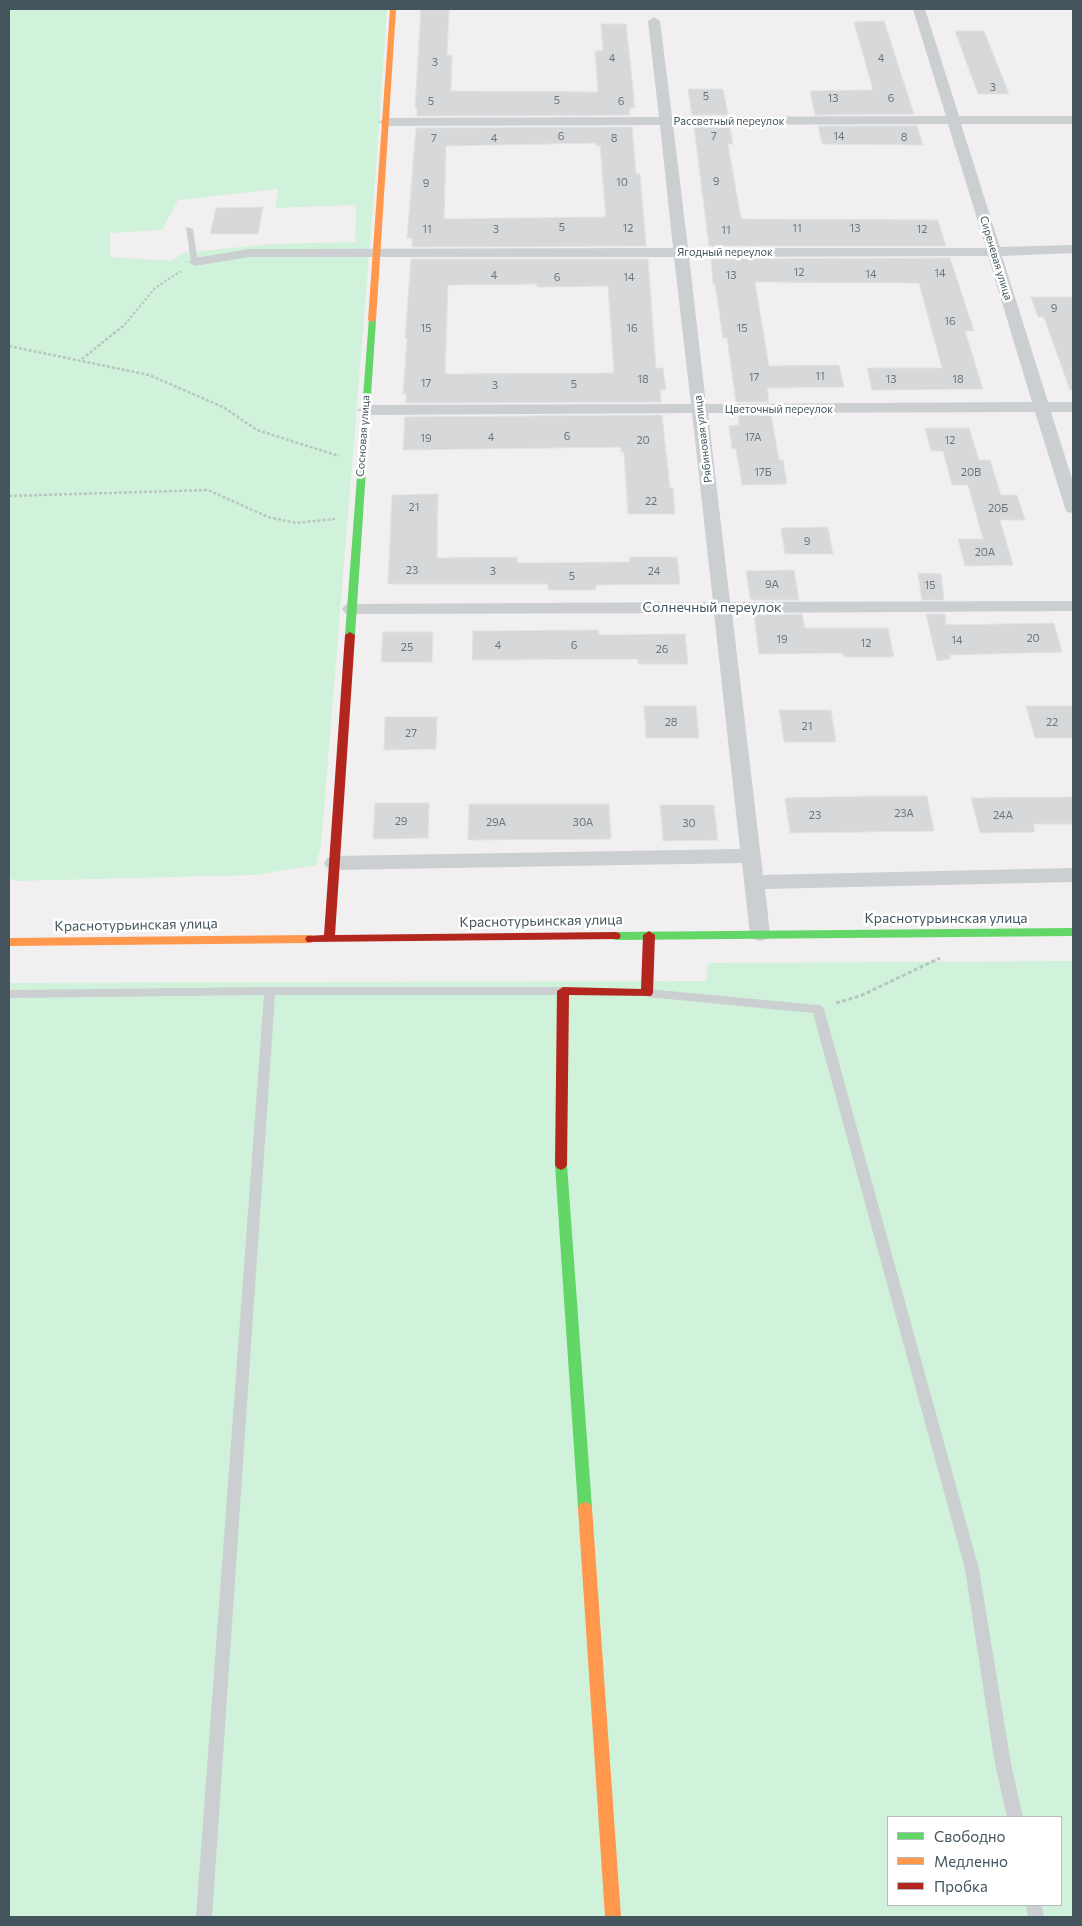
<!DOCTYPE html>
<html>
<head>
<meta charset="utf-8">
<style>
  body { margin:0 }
  #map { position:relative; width:1082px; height:1926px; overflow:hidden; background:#f1eff0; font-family:Commissioner,sans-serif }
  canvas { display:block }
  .frame { position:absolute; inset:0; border:10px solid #44555e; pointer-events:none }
  .legend { position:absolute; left:887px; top:1816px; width:175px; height:90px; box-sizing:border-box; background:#fff; border:1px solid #b4bbbf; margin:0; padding:6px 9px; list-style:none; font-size:15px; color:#44555e }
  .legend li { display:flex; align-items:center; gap:10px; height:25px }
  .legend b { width:25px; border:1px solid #b4bbbf }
</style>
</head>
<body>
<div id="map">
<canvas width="1082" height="1926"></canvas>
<div class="frame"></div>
<ul class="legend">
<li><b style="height:6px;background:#63d668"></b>Свободно</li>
<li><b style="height:6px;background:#ff974d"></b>Медленно</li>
<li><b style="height:6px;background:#b3261e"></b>Пробка</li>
</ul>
</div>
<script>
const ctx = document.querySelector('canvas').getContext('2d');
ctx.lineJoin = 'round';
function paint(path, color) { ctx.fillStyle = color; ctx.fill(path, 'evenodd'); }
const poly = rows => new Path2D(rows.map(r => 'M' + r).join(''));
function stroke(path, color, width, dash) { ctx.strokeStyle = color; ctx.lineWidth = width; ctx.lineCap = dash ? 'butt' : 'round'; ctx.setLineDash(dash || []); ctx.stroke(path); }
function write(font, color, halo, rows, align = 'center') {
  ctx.font = font + ' Commissioner,sans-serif'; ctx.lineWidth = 5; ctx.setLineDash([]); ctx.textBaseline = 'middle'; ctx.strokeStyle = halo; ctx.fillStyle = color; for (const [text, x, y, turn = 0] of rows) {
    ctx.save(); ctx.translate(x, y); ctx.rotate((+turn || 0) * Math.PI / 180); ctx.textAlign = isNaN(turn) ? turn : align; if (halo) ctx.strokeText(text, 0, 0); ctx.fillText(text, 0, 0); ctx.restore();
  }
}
paint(poly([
  [9,9,387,9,375,182,321,846,316,865,254,875,17,881,9,878],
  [278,189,275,208,356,205,355,242,270,244,183,253,172,261,110,257,110,233,162,230,178,200],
  [1073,961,1073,1917,9,1917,9,983,706,981,708,963],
  [888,1817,1061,1817,1061,1905,888,1905]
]), '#d1f2da');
const building = poly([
  [421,9,449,9,447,55,452,55,451,91,598,92,595,51,603,51,601,24,626,24,635,108,630,108,630,115,417,116,417,108,415,108,421,9],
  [884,21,914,114,815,115,810,91,873,90,854,22,884,21],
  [955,31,984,31,1009,94,978,94,955,31],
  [688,89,723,89,728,115,692,115,688,89],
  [818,126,917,126,923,145,822,144,818,126],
  [632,127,636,174,640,174,646,246,412,247,412,238,407,238,416,128,632,127],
  [596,143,596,146,600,145,606,217,444,219,446,146,596,143],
  [694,127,730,127,733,144,728,144,741,219,938,220,946,246,709,246,694,127],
  [263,207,258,234,210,234,216,208,263,207],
  [950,258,974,331,965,331,983,389,872,390,867,368,942,368,919,283,755,282,769,366,839,365,844,387,767,388,769,402,736,402,727,338,723,338,715,284,713,284,711,259,950,258],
  [411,259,648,259,656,368,663,368,666,390,660,390,661,402,406,403,406,394,403,394,407,338,405,338,411,259],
  [537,284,537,287,608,286,614,373,447,374,445,372,448,285,537,284],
  [1031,297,1073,297,1073,390,1070,390,1044,317,1038,317,1031,297],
  [662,415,670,488,673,488,675,514,628,514,624,452,621,452,621,447,403,450,405,417,662,415],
  [738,415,771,415,779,460,783,460,787,484,742,485,736,449,732,449,729,426,739,425,738,415],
  [925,428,969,428,979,460,990,460,1001,495,1017,495,1025,520,1000,520,1013,565,965,566,958,539,983,539,968,485,952,485,943,451,931,451,925,428],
  [438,494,437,558,517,557,517,563,630,562,629,557,677,557,680,584,596,585,596,590,548,590,548,584,388,584,392,495,438,494],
  [828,527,833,554,785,554,781,528,828,527],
  [794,570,799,600,752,600,750,598,746,571,794,570],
  [918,573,941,574,944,600,922,600,918,573],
  [802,614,805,628,888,628,894,657,844,657,843,653,759,654,754,615,802,614],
  [926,614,945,614,946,625,1054,623,1062,652,950,655,950,659,937,661,926,614],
  [598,630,599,635,685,634,688,664,638,664,638,659,472,660,473,631,598,630],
  [383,632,433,632,432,662,381,662,383,632],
  [644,706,696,706,699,738,646,738,644,706],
  [1026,706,1073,706,1073,738,1035,738,1026,706],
  [779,710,831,710,836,742,784,742,779,710],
  [385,717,437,717,436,749,384,750,385,717],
  [873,796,927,796,934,831,790,833,785,798,873,796],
  [1073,797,1073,824,1033,824,1035,832,980,833,971,798,1073,797],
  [375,803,429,803,428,838,373,839,375,803],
  [469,804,609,804,611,839,468,840,469,804],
  [660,805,714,805,718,840,663,841,660,805]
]);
paint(building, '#d7d8da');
stroke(building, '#e2e1e3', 1);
stroke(poly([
  [122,328,155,288,181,271]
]), '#b7c6c0', 2, [2.5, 2]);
stroke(poly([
  [9,346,149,375,223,407,257,430,339,456],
  [82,359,123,326],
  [9,496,208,490,268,517,296,523,335,519]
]), '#b7c6c0', 2.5, [3, 2]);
stroke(poly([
  [836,1003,860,996,940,958]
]), '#b7c6c0', 3, [4, 2.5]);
paint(poly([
  [186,227,193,229,198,264,191,262,186,227],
  [270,987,563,987,569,991,563,995,275,995,212,1917,196,1917,264,995,9,998,9,990,270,987],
  [647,989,818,1005,822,1006,824,1009,979,1569,1011,1764,1023,1817,1007,1817,995,1764,965,1569,813,1013,647,997,641,993,647,989],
  [1026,1905,1042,1905,1044,1917,1028,1917,1026,1905]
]), '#cbcfd1');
paint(poly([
  [913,9,925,9,959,116,1073,116,1073,124,961,124,1000,247,1073,245,1073,253,1002,256,1048,402,1073,402,1073,412,1051,412,1073,482,1073,513,1067,512,1065,508,1035,412,708,413,730,602,1073,601,1073,611,732,613,763,875,1073,868,1073,882,765,889,770,934,767,939,760,941,753,939,750,934,742,863,334,870,327,868,324,863,327,858,334,856,740,849,714,613,351,614,345,613,342,609,345,605,351,604,713,602,692,413,365,415,357,410,365,405,691,404,674,257,249,257,195,266,188,262,195,258,249,249,673,248,660,125,385,126,378,122,385,118,659,117,648,21,654,17,660,21,672,117,946,116,913,9],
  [948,124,986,248,688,248,673,125,948,124],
  [988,256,1032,402,706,404,689,257,988,256]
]), '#cbcfd1');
paint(poly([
  [369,318,376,320,355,635,350,638,345,635,369,318],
  [1073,928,1073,936,615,940,609,936,615,932,1073,928],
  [561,1160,565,1162,567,1165,592,1508,590,1512,585,1514,580,1512,578,1508,555,1165,557,1162,561,1160]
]), '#63d668');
paint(poly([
  [390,9,396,9,376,320,372,322,368,320,390,9],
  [311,935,317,939,311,943,9,946,9,938,311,935],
  [585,1502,590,1504,592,1508,621,1917,605,1917,578,1508,580,1504,585,1502]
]), '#ff974d');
paint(poly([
  [350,632,355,635,335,935,615,932,619,933,621,936,619,939,307,942,305,939,307,936,324,935,345,635,350,632],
  [649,931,655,935,653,993,651,996,569,995,567,1165,565,1168,561,1170,557,1168,555,1165,557,991,563,987,641,989,643,935,649,931]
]), '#b3261e');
write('11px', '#6a777e', null, [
  ["4",612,58],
  ["4",881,58],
  ["3",435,62],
  ["3",993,87],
  ["5",706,96],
  ["13",833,98],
  ["6",891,98],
  ["5",557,100],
  ["5",431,101],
  ["6",621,101],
  ["6",561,136],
  ["7",714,136],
  ["14",839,136],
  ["8",904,137],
  ["7",434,138],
  ["4",494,138],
  ["8",614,138],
  ["9",716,181],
  ["10",622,182],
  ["9",426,183],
  ["5",562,227],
  ["12",628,228],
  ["11",797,228],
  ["13",855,228],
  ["11",427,229],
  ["3",496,229],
  ["12",922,229],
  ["11",726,230],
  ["12",799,272],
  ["14",940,273],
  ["14",871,274],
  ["4",494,275],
  ["13",731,275],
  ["6",557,277],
  ["14",629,277],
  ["9",1054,308],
  ["16",950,321],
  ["15",426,328],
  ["16",632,328],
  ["15",742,328],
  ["11",820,376],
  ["17",754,377],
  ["18",643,379],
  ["13",891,379],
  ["18",958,379],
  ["17",426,383],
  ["5",574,384],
  ["3",495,385],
  ["6",567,436],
  ["4",491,437],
  ["17А",753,437],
  ["19",426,438],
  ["20",643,440],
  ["12",950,440],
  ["17Б",763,472],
  ["20В",971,472],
  ["22",651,501],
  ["21",414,507],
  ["20Б",998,508],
  ["9",807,541],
  ["20А",985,552],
  ["23",412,570],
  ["3",493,571],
  ["24",654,571],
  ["5",572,576],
  ["9А",772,584],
  ["15",930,585],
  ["20",1033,638],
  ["19",782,639],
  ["14",957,640],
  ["12",866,643],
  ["4",498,645],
  ["6",574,645],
  ["25",407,647],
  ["26",662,649],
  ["28",671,722],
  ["22",1052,722],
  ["21",807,726],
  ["27",411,733],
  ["23А",904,813],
  ["23",815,815],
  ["24А",1003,815],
  ["29",401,821],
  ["29А",496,822],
  ["30А",583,822],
  ["30",689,823]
]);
write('11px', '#44555e', '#fff', [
  ["Рассветный переулок",729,121],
  ["Ягодный переулок",725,252],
  ["Сиреневая улица",996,258,73],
  ["Цветочный переулок",779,409],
  ["Сосновая улица",363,436,-86],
  ["Рябиновая улица",703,439,-97]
]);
write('14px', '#44555e', '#fff', [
  ["Солнечный переулок",712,607],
  ["Краснотурьинская улица",946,918],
  ["Краснотурьинская улица",541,921,-1],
  ["Краснотурьинская улица",136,925,-1]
]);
</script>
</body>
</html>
